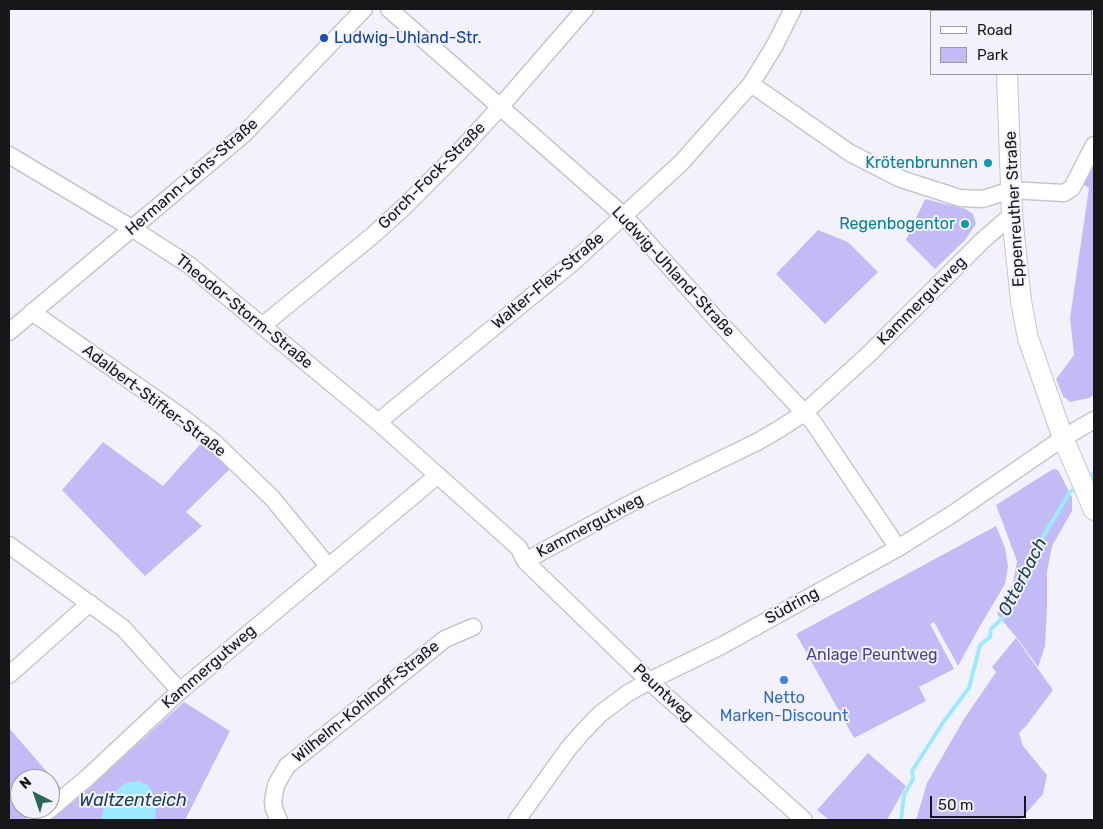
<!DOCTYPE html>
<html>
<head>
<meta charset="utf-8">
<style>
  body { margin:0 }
  #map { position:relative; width:1103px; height:829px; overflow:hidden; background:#f3f2fc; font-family:Rubik,sans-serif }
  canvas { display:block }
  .frame { position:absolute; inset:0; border:10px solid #17171a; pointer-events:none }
  .legend { position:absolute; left:930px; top:10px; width:162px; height:65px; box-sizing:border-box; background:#f3f2fc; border:1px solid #9b9aa2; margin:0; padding:6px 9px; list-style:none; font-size:15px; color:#17171a }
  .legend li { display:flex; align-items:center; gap:10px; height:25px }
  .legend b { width:25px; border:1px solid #9b9aa2 }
  .north { position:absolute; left:10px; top:769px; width:50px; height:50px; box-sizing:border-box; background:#f3f2fc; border:1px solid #9b9aa2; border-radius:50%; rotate:319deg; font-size:14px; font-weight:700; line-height:20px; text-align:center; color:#17171a }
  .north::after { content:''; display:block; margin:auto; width:18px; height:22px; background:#286959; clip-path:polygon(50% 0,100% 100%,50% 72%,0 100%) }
  .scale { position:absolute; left:930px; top:796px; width:96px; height:22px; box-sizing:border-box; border:2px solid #17171a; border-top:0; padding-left:6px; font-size:15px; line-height:18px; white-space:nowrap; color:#17171a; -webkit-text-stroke:4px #f3f2fc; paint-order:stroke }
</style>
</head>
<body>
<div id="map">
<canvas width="1103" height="829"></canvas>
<div class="frame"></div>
<ul class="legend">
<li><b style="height:6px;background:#fff"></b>Road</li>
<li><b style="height:14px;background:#c3bbf5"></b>Park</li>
</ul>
<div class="north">N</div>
<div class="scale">50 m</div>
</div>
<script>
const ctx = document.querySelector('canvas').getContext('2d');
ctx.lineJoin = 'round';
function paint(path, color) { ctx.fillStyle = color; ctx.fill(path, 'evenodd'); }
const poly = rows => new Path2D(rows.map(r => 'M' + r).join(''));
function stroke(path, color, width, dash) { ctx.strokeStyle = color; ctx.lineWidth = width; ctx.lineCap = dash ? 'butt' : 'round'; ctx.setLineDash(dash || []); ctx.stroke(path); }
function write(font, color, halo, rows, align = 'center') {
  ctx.font = font + ' Rubik,sans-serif'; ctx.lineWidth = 4; ctx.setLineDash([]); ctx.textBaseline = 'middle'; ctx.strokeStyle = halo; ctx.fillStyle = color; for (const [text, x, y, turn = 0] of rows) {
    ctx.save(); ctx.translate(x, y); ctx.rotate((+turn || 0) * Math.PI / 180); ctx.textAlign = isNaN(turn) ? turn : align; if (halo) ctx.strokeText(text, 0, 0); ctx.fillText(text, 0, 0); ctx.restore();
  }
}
paint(poly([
  [1094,153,1094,395,1089,398,1070,402,1063,396,1056,379,1074,355,1070,318,1089,188,1079,182],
  [925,199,966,209,973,214,976,224,965,240,935,269,906,240],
  [818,230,848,242,878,272,825,324,776,274],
  [203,441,232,467,186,512,202,526,145,576,62,490,103,442,163,486],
  [1053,469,1058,470,1072,497,1072,511,1052,546,1047,572,1047,608,1045,646,1038,667,1017,638,997,614,1013,583,1017,561,996,505],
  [996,526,1005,548,1008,567,1005,584,980,626,958,666,934,622,930,624,954,669,919,687,926,701,854,738,796,634],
  [1016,638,1053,690,1026,726,1019,733,1023,746,1047,775,1043,794,1020,820,916,820,927,783,964,719,996,672,992,667],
  [184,702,230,731,185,820,9,820,9,728,73,802],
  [20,779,50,779,50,809,20,809],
  [868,753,906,786,887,820,829,820,817,810]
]), '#c3bbf5');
paint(poly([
  [139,781,149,786,155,798,156,820,101,820,104,804,115,791,126,783]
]), '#9deaff');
stroke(poly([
  [1088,478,1094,473],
  [901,820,904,795,913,779,912,771,944,721,969,688,980,645,990,637,991,629,1008,613,1035,558,1044,535,1070,492,1078,486]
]), '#9deaff', 4);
const minor = poly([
  [389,9,624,216,715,318,813,422,898,548],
  [751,84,850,153,901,179,960,198,983,199,1011,190,1064,193,1072,188,1094,145],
  [9,155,133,229,189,265,378,422,519,548,525,561,649,681,804,820],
  [32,312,182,417,215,443,272,498,328,566],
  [262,326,372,236,403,208,459,152,500,107,585,9],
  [9,332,243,135,364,9],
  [378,422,571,264,681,163,751,84,775,45,793,9],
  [9,545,123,628,180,691],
  [525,561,633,502,757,442,781,428,804,413,869,354,982,241,1006,220,1012,218],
  [9,675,90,603],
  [50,809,87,778,180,691,438,475],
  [35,820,50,809],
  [279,820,274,809,273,801,276,785,287,766,445,639,473,627],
  [517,820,568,749,581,734,600,714,628,693,649,681,721,646,898,548,951,515,1063,438,1094,420]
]);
const major = poly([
  [1004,9,1004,11],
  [1007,74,1012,215,1021,301,1028,338,1063,438,1094,510]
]);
stroke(minor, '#c7c6cf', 19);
stroke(major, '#c7c6cf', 22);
stroke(minor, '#fff', 16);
stroke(major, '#fff', 20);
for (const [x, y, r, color] of [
  [324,38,5,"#1a4fb4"],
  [988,163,5,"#0f9aa8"],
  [965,224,5,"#0f9aa8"],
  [784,680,5,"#3f7fe0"]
]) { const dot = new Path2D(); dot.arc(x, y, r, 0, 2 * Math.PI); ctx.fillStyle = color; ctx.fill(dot); stroke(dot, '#f3f2fc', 2); }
write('16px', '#164399', '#f3f2fc', [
  ["Ludwig-Uhland-Str.",334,38]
], 'left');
write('16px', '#0d838f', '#f3f2fc', [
  ["Krötenbrunnen",978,163],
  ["Regenbogentor",955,224]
], 'right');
write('16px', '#17171a', '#f3f2fc', [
  ["Gorch-Fock-Straße",432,176,-45],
  ["Hermann-Löns-Straße",192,177,-41],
  ["Eppenreuther Straße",1015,209,-93],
  ["Ludwig-Uhland-Straße",673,272,47],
  ["Walter-Flex-Straße",548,281,-40],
  ["Kammergutweg",922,301,-45],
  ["Theodor-Storm-Straße",244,312,39],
  ["Adalbert-Stifter-Straße",154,401,37],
  ["Kammergutweg",590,526,-28],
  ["Südring",792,606,-29],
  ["Kammergutweg",209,667,-41],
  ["Peuntweg",663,693,43],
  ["Wilhelm-Kohlhoff-Straße",366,702,-39]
]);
write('16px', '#514288', '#f3f2fc', [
  ["Anlage Peuntweg",872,655]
]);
write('16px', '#366cbe', '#f3f2fc', [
  ["Netto",784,698],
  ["Marken-Discount",784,716]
]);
write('italic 18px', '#20444d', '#f3f2fc', [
  ["Otterbach",1023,577,-63],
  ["Waltzenteich",133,801]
]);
</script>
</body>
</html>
